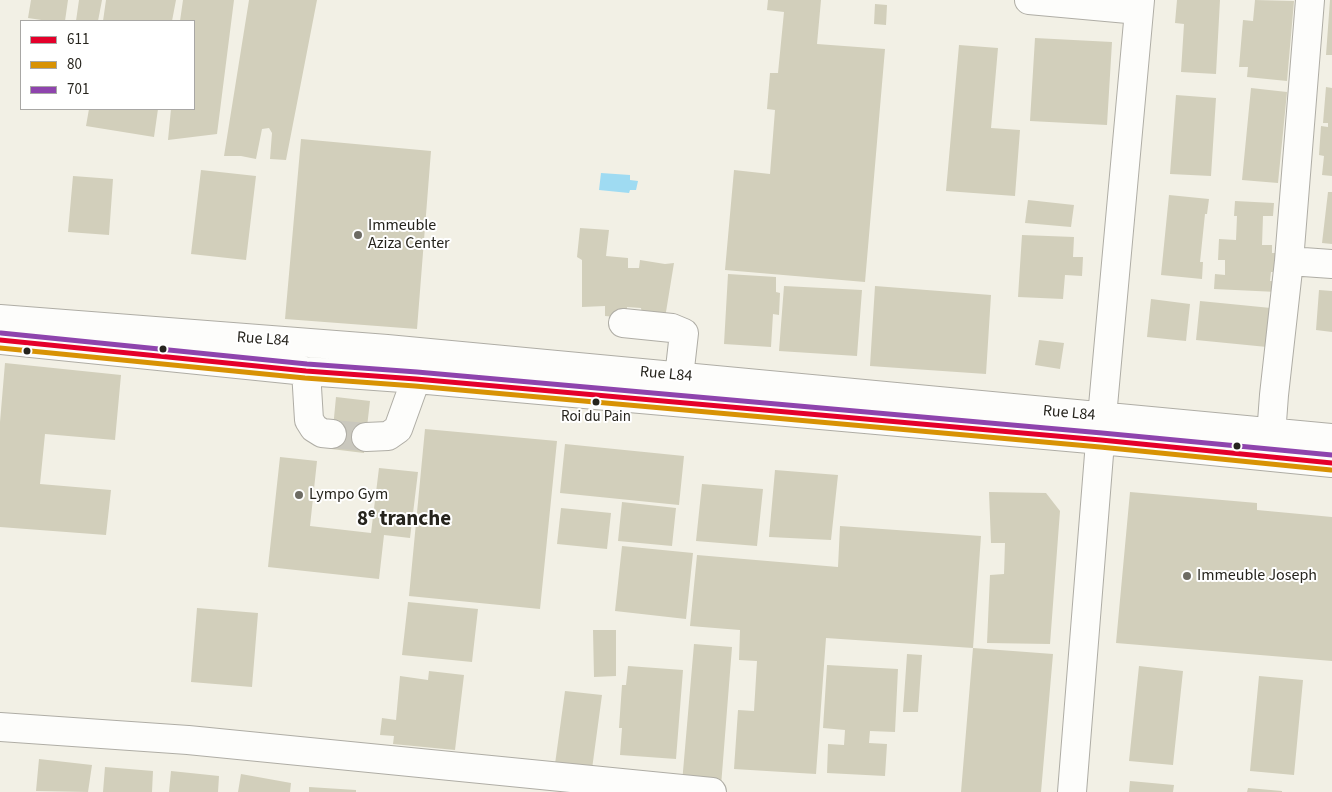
<!DOCTYPE html>
<html>
<head>
<meta charset="utf-8">
<style>
  body { margin:0 }
  #map { position:relative; width:1332px; height:792px; overflow:hidden; background:#f2f0e5; font-family:"Source Sans 3",sans-serif }
  canvas { display:block }
  .legend { position:absolute; left:20px; top:20px; width:175px; height:90px; box-sizing:border-box; background:#fff; border:1px solid #a8a7a5; margin:0; padding:6px 9px; list-style:none; font-size:15px; color:#26241d }
  .legend li { display:flex; align-items:center; gap:10px; height:25px }
  .legend b { width:25px; border:1px solid #a8a7a5 }
</style>
</head>
<body>
<div id="map">
<canvas width="1332" height="792"></canvas>
<ul class="legend">
<li><b style="height:6px;background:#e4002b"></b>611</li>
<li><b style="height:6px;background:#d89204"></b>80</li>
<li><b style="height:6px;background:#8e44ad"></b>701</li>
</ul>
</div>
<script>
const ctx = document.querySelector('canvas').getContext('2d');
ctx.lineJoin = 'round';
function paint(path, color) { ctx.fillStyle = color; ctx.fill(path, 'evenodd'); }
const poly = rows => new Path2D(rows.map(r => 'M' + r).join(''));
function stroke(path, color, width, dash) { ctx.strokeStyle = color; ctx.lineWidth = width; ctx.lineCap = dash ? 'butt' : 'round'; ctx.setLineDash(dash || []); ctx.stroke(path); }
function write(font, color, halo, rows, align = 'center') {
  ctx.font = font + ' "Source Sans 3",sans-serif'; ctx.lineWidth = 4; ctx.setLineDash([]); ctx.textBaseline = 'middle'; ctx.strokeStyle = halo; ctx.fillStyle = color; for (const [text, x, y, turn = 0] of rows) {
    ctx.save(); ctx.translate(x, y); ctx.rotate((+turn || 0) * Math.PI / 180); ctx.textAlign = isNaN(turn) ? turn : align; if (halo) ctx.strokeText(text, 0, 0); ctx.fillText(text, 0, 0); ctx.restore();
  }
}
paint(poly([
  [601,173,630,175,630,180,638,181,636,190,630,190,629,193,599,190]
]), '#9fdbf2');
paint(poly([
  [31,0,68,0,65,21,48,21,28,18],
  [79,0,102,0,98,21,76,21],
  [106,0,176,0,172,21,103,21],
  [183,0,234,0,217,134,168,140,171,109,194,109,194,21,180,21],
  [249,0,317,0,286,160,270,159,272,133,269,128,262,129,256,159,241,156,224,156],
  [768,0,821,0,817,44,885,49,865,282,725,270,734,170,770,174,775,110,767,109,770,73,778,73,784,12,767,10],
  [1177,0,1220,0,1216,74,1181,72,1184,24,1175,23],
  [1255,0,1294,1,1287,81,1247,77,1248,67,1239,67,1243,20,1253,21],
  [1330,0,1332,0,1332,55,1326,55],
  [875,4,887,5,886,25,874,24],
  [1035,38,1112,42,1107,125,1030,121],
  [959,45,998,48,991,128,1020,130,1015,196,946,191],
  [1326,87,1332,88,1332,176,1322,175,1324,156,1319,155,1321,126,1328,127,1328,123,1323,123],
  [1251,88,1287,92,1278,183,1242,180],
  [1176,95,1216,98,1211,176,1170,174],
  [89,109,158,109,154,137,86,126],
  [301,139,431,151,417,329,285,319],
  [201,170,256,176,246,260,191,254],
  [73,176,113,179,109,235,68,232],
  [1328,192,1332,192,1332,244,1322,243],
  [1169,195,1209,199,1207,214,1205,214,1200,262,1203,262,1202,279,1161,275],
  [1028,200,1074,205,1071,227,1025,223],
  [1235,201,1274,203,1273,216,1263,216,1262,245,1272,245,1272,253,1279,253,1278,272,1271,272,1270,281,1277,281,1277,292,1214,289,1215,274,1225,275,1225,260,1218,260,1219,239,1236,240,1237,216,1234,216],
  [580,228,609,230,606,256,628,258,628,268,639,268,640,260,665,264,674,263,665,318,642,314,641,308,627,307,627,318,605,316,605,306,582,307,582,260,577,257],
  [1022,235,1074,237,1073,257,1083,257,1082,276,1065,275,1063,299,1018,297],
  [728,274,776,277,776,292,780,293,779,315,773,314,771,347,724,344],
  [784,286,862,290,857,356,779,351],
  [875,286,991,295,986,374,870,366],
  [1319,290,1332,291,1332,332,1316,330],
  [1151,299,1190,304,1186,341,1147,337],
  [1200,301,1271,308,1267,347,1196,340],
  [1039,340,1064,343,1060,369,1035,365],
  [5,363,121,375,115,440,45,434,40,484,111,490,106,535,0,527,0,422],
  [336,397,370,401,364,453,331,449],
  [425,429,557,441,540,609,409,596],
  [565,444,684,456,679,505,560,493],
  [280,457,317,461,310,526,371,533,379,468,418,472,410,538,384,535,379,579,268,567],
  [775,470,838,475,831,540,769,537],
  [702,484,763,489,757,546,696,541],
  [989,492,1046,493,1060,511,1050,644,987,643,990,575,1004,574,1005,543,991,543],
  [1130,492,1257,503,1257,510,1332,517,1332,661,1116,643],
  [622,502,676,508,672,546,618,541],
  [561,508,611,513,607,549,557,544],
  [840,526,981,536,973,648,826,638,816,774,734,769,738,710,754,711,757,661,739,660,740,630,690,626,697,555,838,567],
  [622,546,693,553,686,619,615,611],
  [408,602,478,609,472,662,402,655],
  [197,608,258,613,252,687,191,682],
  [593,630,616,630,616,676,594,677],
  [694,644,732,647,721,786,682,783],
  [973,648,1053,654,1041,792,961,792],
  [907,654,922,655,918,712,903,712],
  [827,665,898,669,895,732,870,731,869,743,887,744,885,776,827,773,828,744,844,745,845,730,823,728],
  [628,666,683,670,676,759,620,755,622,728,619,728,622,685,626,685],
  [1139,666,1183,671,1173,765,1129,761],
  [429,671,464,675,455,750,393,744,394,736,380,735,382,718,396,720,400,676,428,680],
  [1259,676,1303,680,1294,775,1250,771],
  [565,691,602,695,592,769,555,764],
  [39,759,92,765,88,792,36,791],
  [105,767,153,771,152,792,103,792],
  [171,771,219,776,218,792,169,792],
  [241,774,291,783,290,792,238,792],
  [1130,781,1174,785,1173,792,1129,792],
  [309,787,356,790,356,792,309,792],
  [1248,788,1282,791,1282,792,1247,792]
]), '#d2cfbb');
stroke(poly([
  [332,434,366,437]
]), '#c9c7bd', 28, [28, 14]);
const minor = poly([
  [1029,0,1139,10],
  [1289,261,1332,264],
  [0,319,387,349,1332,438],
  [623,323,672,328,684,333,679,377],
  [0,340,306,371,416,379,1101,440,1332,463],
  [306,371,309,420,314,428,322,433,332,434],
  [366,437,388,436,398,429,416,379],
  [1270,449,1274,395,1289,261,1310,0],
  [0,727,188,740,712,792],
  [1072,792,1102,417,1140,0]
]);
stroke(minor, '#afada5', 30);
stroke(minor, '#fdfdfb', 28);
stroke(poly([
  [0,340,306,371,416,379,1101,440,1332,463]
]), '#e4002b', 5);
stroke(poly([
  [0,348,305,378,415,386,1100,447,1331,470]
]), '#d89204', 5);
stroke(poly([
  [1,333,307,364,417,372,1102,433,1332,455]
]), '#8e44ad', 5);
for (const [x, y, r, color] of [
  [358,235,5,"#6d6b63"],
  [163,349,4.5,"#26241d"],
  [27,351,4.5,"#26241d"],
  [596,402,4.5,"#26241d"],
  [1237,446,4.5,"#26241d"],
  [299,495,5,"#6d6b63"],
  [1187,576,5,"#6d6b63"]
]) { const dot = new Path2D(); dot.arc(x, y, r, 0, 2 * Math.PI); ctx.fillStyle = color; ctx.fill(dot); stroke(dot, '#fff', 2); }
write('15px', '#26241d', '#fff', [
  ["Roi du Pain",596,418]
]);
write('16px', '#26241d', '#fff', [
  ["Immeuble",368,226],
  ["Aziza Center",368,244],
  ["Lympo Gym",309,495],
  ["Immeuble Joseph",1197,576]
], 'left');
write('16px', '#26241d', '#fff', [
  ["Rue L84",263,340,4],
  ["Rue L84",666,375,5],
  ["Rue L84",1069,414,5]
]);
write('bold 21px', '#26241d', '#fff', [
  ["8ᵉ tranche",404,520]
]);
</script>
</body>
</html>
